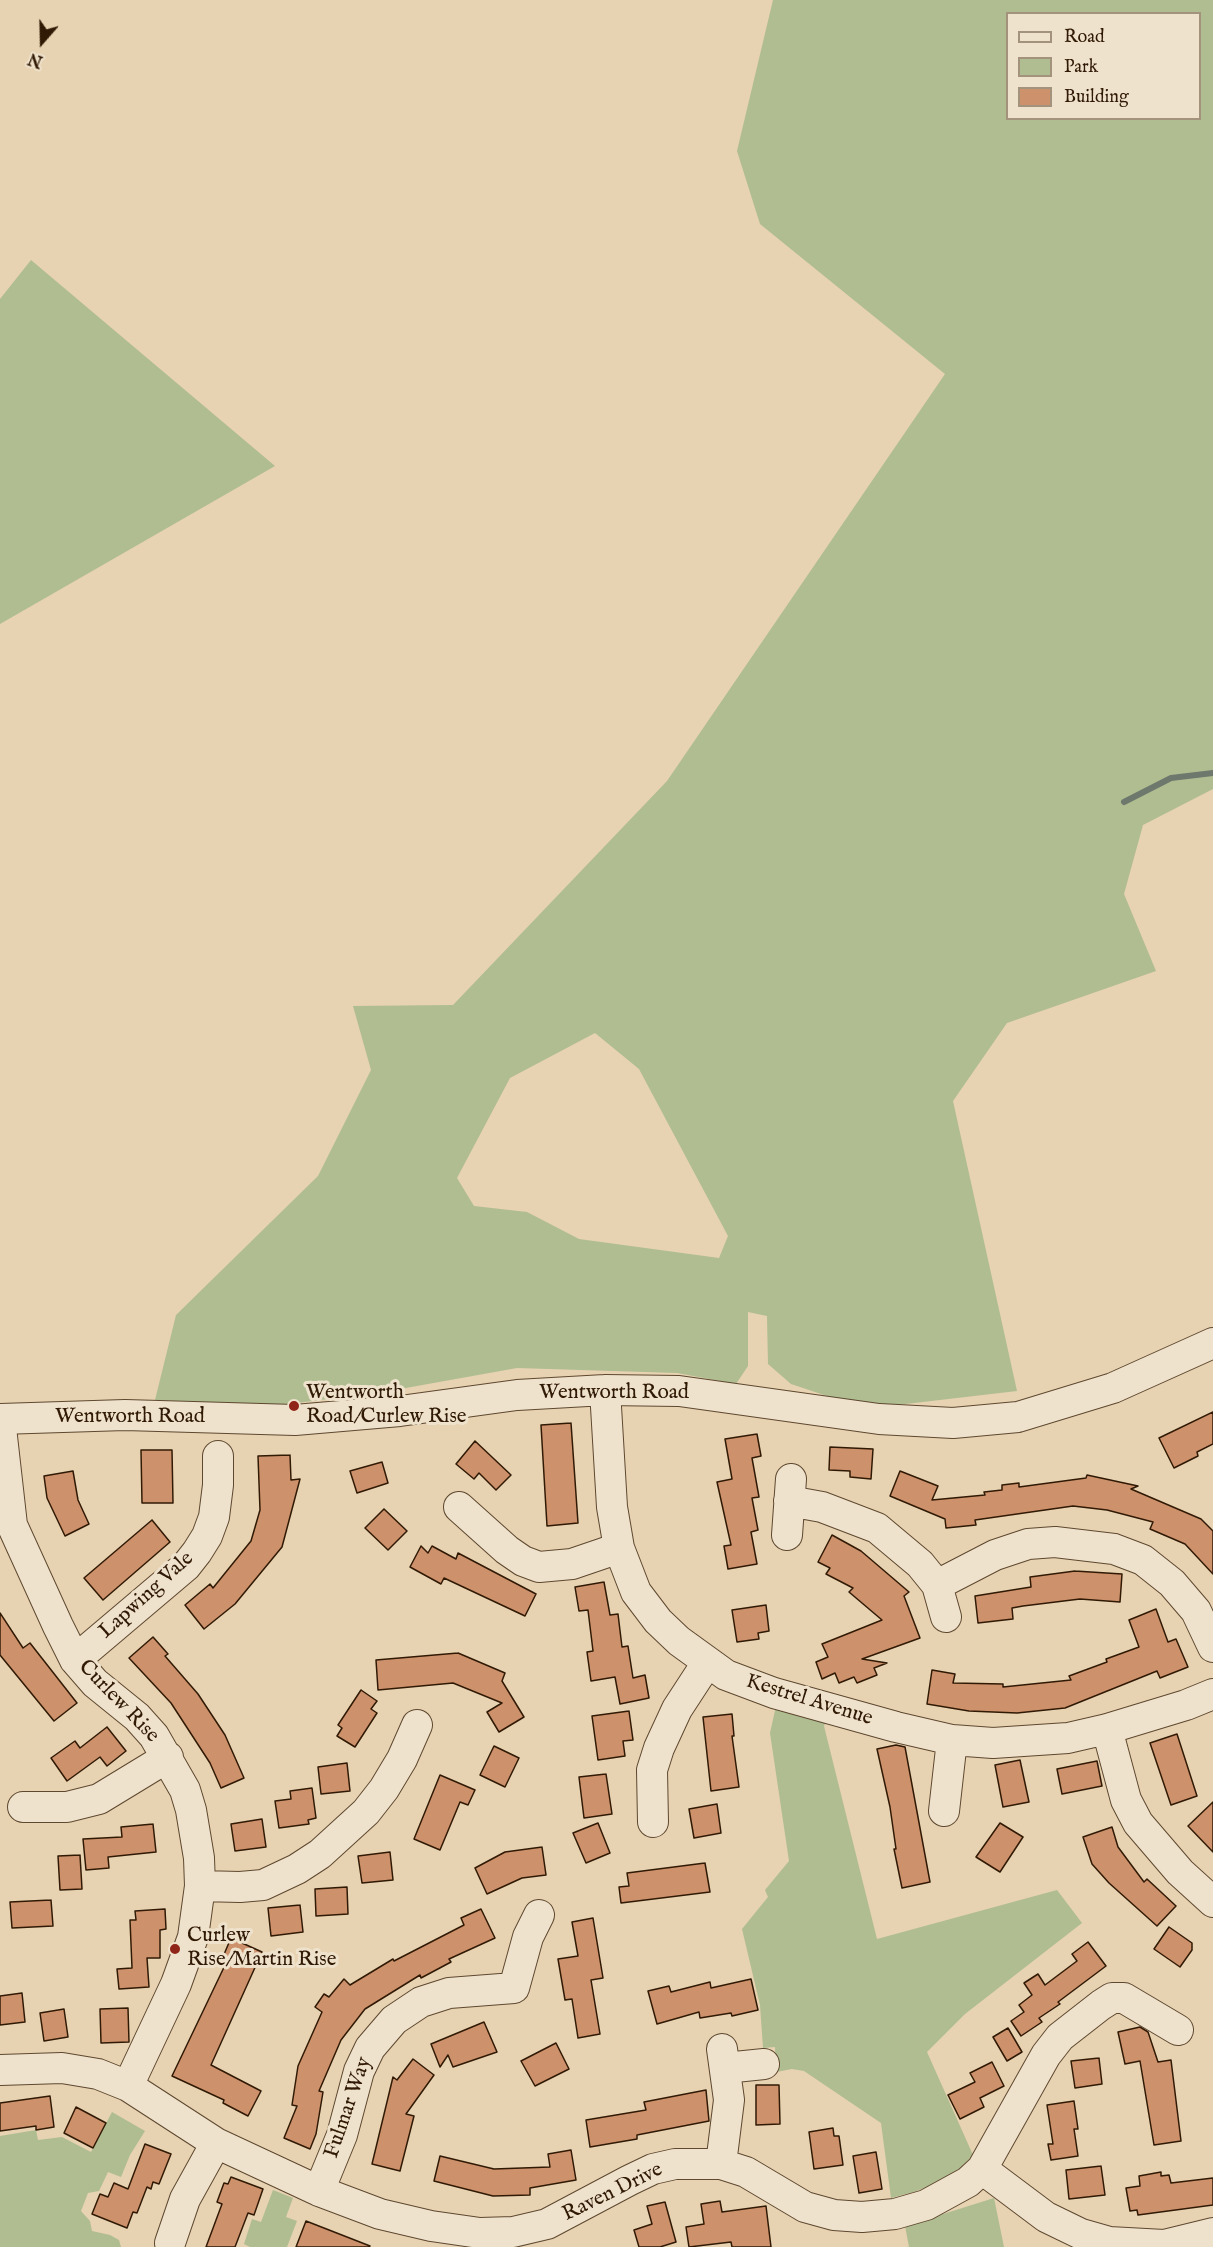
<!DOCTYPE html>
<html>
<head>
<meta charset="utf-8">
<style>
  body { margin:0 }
  #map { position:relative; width:1213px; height:2247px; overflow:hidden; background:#e7d2b1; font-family:"IM FELL English",serif }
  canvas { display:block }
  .legend { position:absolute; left:1006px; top:12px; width:195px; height:108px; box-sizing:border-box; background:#efe2cc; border:2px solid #a3927c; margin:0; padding:8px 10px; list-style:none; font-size:18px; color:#311a05 }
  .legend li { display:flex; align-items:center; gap:12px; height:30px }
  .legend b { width:30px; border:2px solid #a3927c }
  .north { position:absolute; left:12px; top:12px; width:60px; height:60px; -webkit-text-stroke:4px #efe2cc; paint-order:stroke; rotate:200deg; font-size:16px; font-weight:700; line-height:24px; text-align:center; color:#311a05 }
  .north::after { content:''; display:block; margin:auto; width:21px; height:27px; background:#311a05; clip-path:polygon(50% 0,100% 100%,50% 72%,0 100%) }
</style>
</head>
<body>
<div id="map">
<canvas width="1213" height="2247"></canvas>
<ul class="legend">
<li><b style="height:8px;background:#efe2cc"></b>Road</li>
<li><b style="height:16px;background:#afbd91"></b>Park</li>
<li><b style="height:16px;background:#cd916b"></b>Building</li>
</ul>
<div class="north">N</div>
</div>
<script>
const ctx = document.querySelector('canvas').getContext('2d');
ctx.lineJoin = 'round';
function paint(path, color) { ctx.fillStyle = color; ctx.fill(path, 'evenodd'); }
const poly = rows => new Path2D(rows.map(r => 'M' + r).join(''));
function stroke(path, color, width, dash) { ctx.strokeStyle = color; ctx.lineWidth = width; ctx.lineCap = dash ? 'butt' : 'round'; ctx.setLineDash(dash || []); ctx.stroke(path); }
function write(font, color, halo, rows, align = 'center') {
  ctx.font = font + ' "IM FELL English",serif'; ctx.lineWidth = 6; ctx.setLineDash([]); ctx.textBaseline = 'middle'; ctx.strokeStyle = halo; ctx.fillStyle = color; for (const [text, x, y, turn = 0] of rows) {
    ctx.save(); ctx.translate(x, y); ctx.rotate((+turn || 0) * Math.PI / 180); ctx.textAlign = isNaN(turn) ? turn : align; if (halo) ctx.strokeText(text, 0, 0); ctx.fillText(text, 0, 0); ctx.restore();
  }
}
paint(poly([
  [773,0,1213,0,1213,789,1143,825,1124,894,1156,971,1007,1023,953,1101,1017,1391,897,1405,842,1401,791,1384,768,1364,767,1316,748,1312,748,1366,736,1384,677,1373,517,1368,389,1391,274,1406,155,1400,176,1315,318,1176,371,1070,353,1006,453,1005,667,781,945,374,760,224,737,151],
  [1008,14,1200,14,1200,118,1008,118],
  [595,1033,639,1069,728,1236,719,1258,579,1239,527,1212,474,1206,457,1178,510,1078],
  [31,260,275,466,0,624,0,299],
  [776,1706,826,1721,824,1726,877,1939,1057,1890,1082,1923,965,2014,927,2052,973,2155,960,2168,941,2181,914,2192,891,2198,881,2123,804,2071,792,2069,776,2072,775,2047,763,2048,760,2005,742,1929,768,1897,765,1890,789,1861,770,1733],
  [112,2112,145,2131,130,2155,121,2177,108,2172,99,2191,88,2193,81,2211,90,2221,92,2231,110,2235,119,2240,121,2247,0,2247,0,2136,36,2130,38,2140,62,2137,91,2152],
  [273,2190,293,2198,286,2217,297,2221,287,2247,250,2247,244,2244,252,2219,261,2222],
  [994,2198,1004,2247,909,2247,905,2226]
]), '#afbd91');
stroke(poly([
  [1124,802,1171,778,1213,773]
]), '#6f786d', 6);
const building = poly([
  [1213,1412,1213,1444,1197,1452,1198,1456,1174,1468,1159,1438,1213,1412],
  [571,1423,578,1523,547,1526,541,1425,571,1423],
  [757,1434,761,1456,752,1458,759,1497,752,1498,758,1530,751,1532,757,1564,728,1569,724,1546,731,1545,717,1482,732,1479,725,1439,757,1434],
  [475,1441,511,1475,496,1490,479,1473,474,1479,456,1464,475,1441],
  [830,1447,873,1449,871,1479,850,1477,850,1471,829,1470,830,1447],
  [141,1450,172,1450,173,1503,142,1503,141,1450],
  [290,1455,291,1480,300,1479,282,1547,235,1604,204,1629,185,1605,210,1584,213,1588,251,1541,260,1510,258,1456,290,1455],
  [382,1462,388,1483,357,1493,350,1471,382,1462],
  [73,1471,78,1500,89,1524,65,1536,47,1498,44,1476,73,1471],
  [900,1471,938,1486,932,1500,985,1495,984,1492,1002,1490,1002,1485,1019,1483,1019,1487,1086,1478,1087,1475,1138,1486,1131,1489,1201,1519,1213,1531,1213,1574,1185,1544,1150,1529,1153,1522,1107,1510,1073,1506,975,1520,976,1525,946,1528,945,1519,890,1496,900,1471],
  [384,1509,407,1531,388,1550,365,1528,384,1509],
  [152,1520,170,1542,103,1600,84,1578,152,1520],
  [832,1535,861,1551,909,1592,904,1596,920,1638,862,1659,887,1663,874,1668,877,1675,857,1683,854,1677,839,1683,835,1673,822,1679,816,1662,828,1657,822,1644,882,1620,849,1592,853,1588,826,1574,830,1568,818,1562,832,1535],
  [421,1546,428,1553,432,1546,456,1559,458,1553,536,1594,525,1616,444,1578,441,1584,410,1567,421,1546],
  [1075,1571,1122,1574,1120,1602,1080,1599,1023,1606,1012,1608,1013,1619,978,1623,975,1596,1031,1587,1030,1577,1075,1571],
  [604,1582,610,1615,618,1614,622,1647,628,1646,633,1678,645,1675,649,1698,620,1704,615,1677,591,1681,587,1652,593,1651,588,1610,579,1611,575,1587,604,1582],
  [766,1605,769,1631,758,1633,759,1639,737,1642,732,1610,766,1605],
  [1156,1609,1168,1642,1176,1639,1188,1667,1160,1678,1157,1671,1065,1708,1017,1713,969,1711,927,1704,932,1670,955,1674,953,1683,1003,1684,1003,1687,1071,1680,1069,1676,1107,1662,1106,1659,1139,1647,1129,1620,1156,1609],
  [0,1613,23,1648,30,1643,77,1703,54,1721,0,1655,0,1613],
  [153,1637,168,1654,165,1656,198,1694,225,1735,244,1778,221,1788,210,1763,171,1703,129,1658,153,1637],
  [458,1653,505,1673,502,1681,524,1717,499,1732,487,1712,502,1703,453,1683,378,1690,376,1660,458,1653],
  [361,1690,377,1701,371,1709,377,1713,355,1747,337,1736,342,1728,338,1725,361,1690],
  [629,1711,633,1740,623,1741,625,1756,598,1760,592,1716,629,1711],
  [732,1714,734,1736,732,1736,739,1787,711,1791,703,1717,732,1714],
  [107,1727,126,1751,107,1766,100,1757,67,1781,51,1758,75,1741,80,1748,107,1727],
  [1177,1734,1197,1796,1171,1805,1150,1743,1177,1734],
  [896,1745,905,1747,930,1882,902,1888,894,1849,896,1849,890,1807,877,1749,896,1745],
  [494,1746,519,1758,505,1787,480,1775,494,1746],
  [1020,1760,1029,1802,1003,1807,995,1765,1020,1760],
  [1097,1761,1102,1786,1062,1794,1057,1769,1097,1761],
  [347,1763,350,1791,321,1794,318,1767,347,1763],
  [606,1774,612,1814,584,1818,579,1777,606,1774],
  [440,1775,475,1790,468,1805,460,1802,440,1850,414,1839,440,1775],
  [312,1788,316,1818,308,1820,309,1824,279,1828,275,1801,291,1799,290,1791,312,1788],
  [1213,1802,1213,1852,1188,1826,1213,1802],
  [717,1804,721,1833,694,1838,689,1809,717,1804],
  [262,1819,266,1847,235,1851,231,1824,262,1819],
  [598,1823,610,1853,586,1863,573,1833,598,1823],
  [1000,1823,1023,1837,1000,1872,976,1857,1000,1823],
  [153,1824,156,1852,108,1857,109,1868,86,1870,83,1839,122,1837,121,1827,153,1824],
  [1112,1827,1118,1847,1144,1882,1147,1879,1176,1906,1157,1926,1109,1883,1092,1864,1083,1837,1112,1827],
  [542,1847,546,1875,522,1878,487,1894,475,1868,505,1852,542,1847],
  [390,1852,393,1880,362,1883,358,1856,390,1852],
  [80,1855,82,1889,60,1890,58,1856,80,1855],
  [705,1863,710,1892,621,1903,619,1887,629,1886,627,1873,705,1863],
  [347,1887,348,1914,316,1916,315,1889,347,1887],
  [51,1900,53,1926,12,1928,10,1902,51,1900],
  [300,1905,303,1932,271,1936,268,1908,300,1905],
  [165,1909,166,1929,160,1930,160,1958,147,1958,149,1987,119,1989,117,1969,132,1968,130,1920,136,1920,135,1911,165,1909],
  [481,1909,495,1938,449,1959,451,1962,421,1978,420,1975,365,2009,341,2040,319,2091,323,2092,316,2134,310,2149,284,2138,297,2106,292,2105,298,2066,322,2012,315,2007,324,1994,329,1997,344,1979,350,1985,393,1959,394,1961,464,1925,461,1918,481,1909],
  [593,1918,603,1978,591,1980,600,2034,578,2038,572,1999,565,2000,558,1959,578,1956,572,1922,593,1918],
  [1169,1927,1192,1943,1192,1950,1180,1967,1154,1949,1169,1927],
  [231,1938,262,1952,211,2065,261,2091,248,2116,223,2103,224,2100,172,2076,227,1961,222,1959,231,1938],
  [1088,1942,1106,1966,1058,2002,1060,2004,1039,2018,1042,2022,1021,2036,1011,2021,1024,2012,1019,2005,1032,1995,1024,1983,1038,1974,1045,1985,1077,1961,1072,1954,1088,1942],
  [751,1979,758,2010,732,2016,731,2013,700,2018,699,2012,657,2024,648,1991,669,1986,671,1992,710,1982,711,1988,751,1979],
  [22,1993,25,2022,0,2025,0,1996,22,1993],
  [128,2008,129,2042,101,2043,100,2009,128,2008],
  [64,2009,68,2037,44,2041,40,2013,64,2009],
  [484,2022,497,2052,453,2067,448,2055,440,2067,431,2044,484,2022],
  [1140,2027,1148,2032,1158,2062,1171,2060,1181,2141,1154,2145,1140,2061,1125,2064,1118,2032,1140,2027],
  [1008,2028,1022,2052,1007,2061,993,2037,1008,2028],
  [556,2043,569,2069,535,2086,521,2061,556,2043],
  [1099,2058,1102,2084,1075,2088,1071,2061,1099,2058],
  [413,2059,434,2075,406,2114,414,2116,400,2171,372,2164,393,2077,397,2080,413,2059],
  [992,2062,1004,2086,980,2098,984,2107,960,2119,948,2095,975,2082,970,2073,992,2062],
  [756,2085,779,2085,780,2124,756,2125,756,2085],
  [706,2090,709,2121,637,2135,637,2139,590,2147,586,2120,646,2110,644,2102,706,2090],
  [50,2096,54,2127,36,2130,36,2126,0,2131,0,2103,50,2096],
  [1074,2101,1078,2129,1074,2129,1078,2156,1051,2160,1048,2144,1053,2144,1047,2105,1074,2101],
  [76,2107,106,2123,93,2148,64,2133,76,2107],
  [833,2128,834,2136,839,2136,843,2165,814,2169,809,2132,833,2128],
  [145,2144,171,2154,159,2184,153,2182,151,2189,147,2187,137,2213,133,2212,127,2228,92,2214,100,2194,108,2197,114,2183,128,2189,145,2144],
  [571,2150,576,2180,530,2188,530,2195,493,2196,434,2181,440,2156,494,2169,550,2167,548,2154,571,2150],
  [876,2152,882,2189,859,2193,853,2156,876,2152],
  [1101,2166,1105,2195,1069,2199,1066,2170,1101,2166],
  [1161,2172,1161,2176,1169,2175,1171,2183,1213,2178,1213,2205,1138,2215,1137,2210,1130,2211,1126,2188,1140,2186,1139,2176,1161,2172],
  [231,2177,263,2189,254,2215,248,2213,235,2247,206,2247,222,2204,217,2202,224,2183,228,2184,231,2177],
  [720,2201,722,2212,766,2206,771,2247,732,2247,731,2242,689,2247,686,2227,704,2224,701,2204,720,2201],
  [665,2202,676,2242,660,2247,639,2247,634,2230,652,2224,647,2206,665,2202],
  [306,2221,370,2246,369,2247,296,2247,306,2221]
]);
paint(building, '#cd916b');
stroke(building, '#311a05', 1.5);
const minor = poly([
  [605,1390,612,1507,619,1548,636,1592,658,1621,679,1641,726,1675,774,1693,896,1727,952,1740,993,1743,1068,1738,1107,1729,1186,1705,1213,1694],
  [0,1419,125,1415,295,1420,400,1411,517,1395,605,1390,679,1391,879,1419,953,1423,1018,1417,1113,1388,1213,1343],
  [0,1419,12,1525,58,1626,75,1660,95,1683,137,1717,154,1736,185,1790,191,1810,199,1858,200,1886,193,1937,176,1984,128,2086],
  [789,1501,822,1507,877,1528,920,1564,937,1585,995,1555,1028,1544,1055,1542,1114,1549,1143,1560,1172,1583,1196,1611,1213,1647],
  [459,1507,507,1550,523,1561,539,1567,572,1564,619,1548],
  [787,1535,791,1479],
  [937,1585,946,1617],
  [75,1660,186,1566,197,1552,207,1536,214,1517,218,1485,218,1456],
  [1107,1729,1126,1800,1138,1823,1180,1872,1213,1902],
  [23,1807,67,1807,99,1799,168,1757],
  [944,1811,952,1740],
  [653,1822,652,1770,659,1748,677,1709,707,1663],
  [200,1886,240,1887,263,1885,297,1869,320,1854,366,1812,384,1789,402,1759,417,1725],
  [725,2068,764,2064],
  [0,2070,62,2068,98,2074,128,2086,216,2143,319,2191,380,2214,431,2226,480,2233,513,2232,547,2224,630,2180,653,2169,675,2164,721,2164,746,2172,805,2207,834,2215,862,2217,895,2214,926,2205,968,2182,982,2169,1046,2055,1060,2037,1101,2005,1112,1998,1124,1998,1178,2030],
  [721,2164,729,2100,722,2049],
  [982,2169,1046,2217,1081,2234,1109,2242,1164,2245,1213,2233],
  [319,2191,342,2135,359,2071,370,2048,394,2020,421,2002,449,1993,514,1988,528,1937,539,1915],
  [170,2243,185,2199,216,2143]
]);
stroke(minor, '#5e4830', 32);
stroke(minor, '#efe2cc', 30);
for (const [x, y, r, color] of [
  [294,1406,6,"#8f2418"],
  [175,1949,6,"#8f2418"]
]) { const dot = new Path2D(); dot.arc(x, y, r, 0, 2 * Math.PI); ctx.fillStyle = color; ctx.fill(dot); stroke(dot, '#efe2cc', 2); }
write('21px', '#311a05', '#efe2cc', [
  ["Wentworth",306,1394],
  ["Road/Curlew Rise",306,1418],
  ["Curlew",187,1937],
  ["Rise/Martin Rise",187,1961]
], 'left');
write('21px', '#311a05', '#efe2cc', [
  ["Wentworth Road",614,1394],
  ["Wentworth Road",130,1418],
  ["Lapwing Vale",147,1596,-42],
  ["Kestrel Avenue",809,1701,17],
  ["Curlew Rise",118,1702,46],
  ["Fulmar Way",349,2108,-71],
  ["Raven Drive",613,2193,-26]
]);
</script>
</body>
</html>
